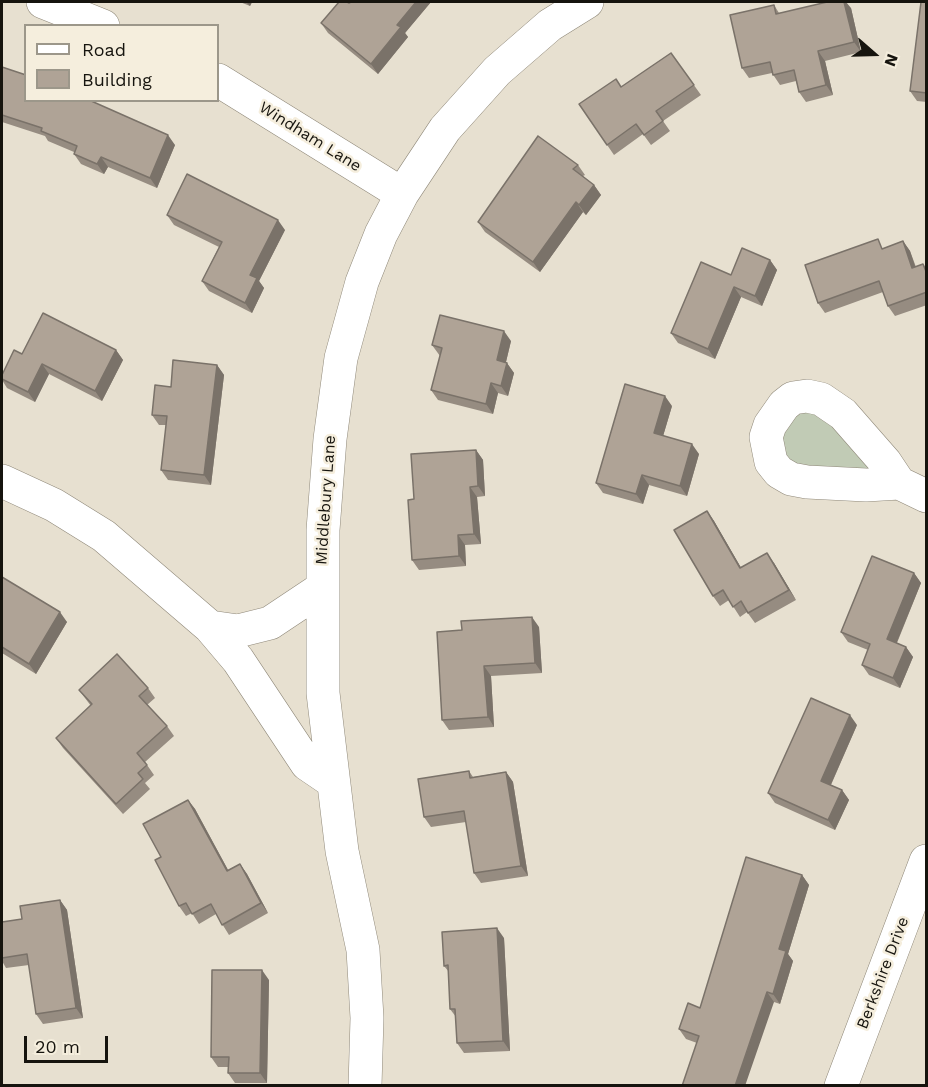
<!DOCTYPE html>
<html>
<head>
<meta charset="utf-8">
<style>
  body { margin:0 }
  #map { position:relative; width:928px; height:1087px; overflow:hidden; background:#e7e0d0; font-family:"Work Sans",sans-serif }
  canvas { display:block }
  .frame { position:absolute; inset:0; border:3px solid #16140e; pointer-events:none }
  .legend { position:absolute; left:24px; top:24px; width:195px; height:78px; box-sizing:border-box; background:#f5eedd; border:2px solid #9c978a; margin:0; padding:8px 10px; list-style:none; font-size:18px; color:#16140e }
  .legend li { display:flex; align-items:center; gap:12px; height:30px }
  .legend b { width:30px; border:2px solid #9c978a }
  .north { position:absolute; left:844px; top:24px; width:60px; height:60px; -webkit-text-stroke:4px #f5eedd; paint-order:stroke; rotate:110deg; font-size:16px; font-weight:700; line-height:24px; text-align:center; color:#16140e }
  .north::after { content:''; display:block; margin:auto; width:21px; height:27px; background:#16140e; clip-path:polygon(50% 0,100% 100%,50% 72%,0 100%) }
  .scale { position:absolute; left:24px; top:1036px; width:84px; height:27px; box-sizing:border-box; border:3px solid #16140e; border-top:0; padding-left:8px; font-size:18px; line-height:21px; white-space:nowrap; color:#16140e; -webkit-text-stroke:4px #f5eedd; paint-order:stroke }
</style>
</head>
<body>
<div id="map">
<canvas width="928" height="1087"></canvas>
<div class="frame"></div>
<ul class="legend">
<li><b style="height:8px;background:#fff"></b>Road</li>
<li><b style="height:16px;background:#afa396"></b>Building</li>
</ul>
<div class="north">N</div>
<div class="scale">20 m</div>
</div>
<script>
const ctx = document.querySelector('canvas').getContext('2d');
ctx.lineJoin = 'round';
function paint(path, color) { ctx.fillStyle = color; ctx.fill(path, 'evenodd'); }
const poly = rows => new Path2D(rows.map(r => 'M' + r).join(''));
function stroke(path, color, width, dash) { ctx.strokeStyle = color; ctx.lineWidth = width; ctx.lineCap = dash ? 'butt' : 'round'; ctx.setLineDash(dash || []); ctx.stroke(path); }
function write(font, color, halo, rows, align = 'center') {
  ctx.font = font + ' "Work Sans",sans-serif'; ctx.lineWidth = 5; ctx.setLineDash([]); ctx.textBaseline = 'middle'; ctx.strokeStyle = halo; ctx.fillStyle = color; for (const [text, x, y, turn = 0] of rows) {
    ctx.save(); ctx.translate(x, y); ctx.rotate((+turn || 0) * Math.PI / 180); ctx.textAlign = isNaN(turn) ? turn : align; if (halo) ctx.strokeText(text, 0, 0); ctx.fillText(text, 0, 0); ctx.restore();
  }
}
paint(poly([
  [801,409,825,414,873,470,801,469,783,460,778,429]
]), '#c1cbb5');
const street = poly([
  [43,2,103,26],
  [218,80,402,194],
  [2,481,54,505,104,536,210,627,238,660,307,764,332,781],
  [899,483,885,462,843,414,821,399,807,396,793,398,784,405,770,425,766,437,771,462,779,472,791,479,807,482,866,485,899,483,926,496],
  [210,627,238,631,270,623,321,589],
  [365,1086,367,1018,363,950,342,851,323,693,323,530,330,439,341,358,362,282,381,234,402,194,445,129,497,71,550,25,587,2],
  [841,1086,926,861]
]);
stroke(street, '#8f8879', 34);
stroke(street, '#fff', 33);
paint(poly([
  [240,2,252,2,250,6],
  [351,2,431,2,405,33,408,37,378,74,328,33,321,23],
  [927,2,927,102,917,101,910,91],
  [774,5,779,13,851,8,861,52,825,61,833,95,806,102,799,92,796,81,780,85,772,73,749,78,742,68],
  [671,53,701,95,663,121,670,131,651,145,643,134,614,155,579,104,621,87],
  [2,67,175,145,157,188,108,167,104,174,81,164,74,154,74,152,48,141,45,136,2,122],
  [578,165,585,175,583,176,594,185,601,195,586,215,583,212,540,272,485,232,478,222],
  [167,215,285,230,259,281,264,288,252,313,209,291,202,281,219,247,174,225],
  [903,241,910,251,916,267,923,264,927,269,927,305,895,316,888,306,883,292,825,313,818,303,885,248],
  [770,260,777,270,762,306,741,297,715,359,678,343,671,333,731,275],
  [511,341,506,362,514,373,508,396,498,393,493,414,438,400,431,390,440,356,432,345],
  [116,350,123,360,102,401,49,374,35,402,7,388,2,380,2,375,22,354],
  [217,365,224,375,211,485,168,480,161,470,166,425,159,425,152,415,171,387],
  [672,406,663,436,699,454,687,496,649,485,643,504,603,493,596,483],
  [476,450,483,460,485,496,477,497,481,544,465,545,466,566,419,570,412,560,414,499],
  [707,511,714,521,741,568,774,563,796,600,755,623,747,612,740,617,729,600,720,606,713,596],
  [914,573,921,583,897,643,906,647,913,657,900,688,869,675,862,665,868,650,848,642,841,632],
  [2,577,67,622,36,674,2,653],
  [539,627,542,673,491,676,494,727,449,730,442,720,437,632],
  [148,688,155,698,147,705,167,726,174,736,145,762,154,775,145,783,150,789,123,814,63,748,56,738,91,706,79,690],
  [857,725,831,785,842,790,849,800,835,830,775,803,768,793],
  [469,771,473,777,506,772,513,782,528,876,481,883,474,873,466,822,431,827,424,817],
  [188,800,195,809,228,870,240,864,247,874,268,913,229,935,216,914,199,924,192,913,186,916,179,906,161,857],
  [802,875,809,885,788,954,793,961,780,1004,774,1002,697,1043,686,1039,679,1029,700,1008],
  [60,900,67,910,83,1018,43,1024,36,1014,29,965,6,968,2,961,2,922,22,919],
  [504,938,510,1051,464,1053,457,1043,456,1017,450,1009,449,972,444,966],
  [269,980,267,1083,235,1083,228,1073,228,1067,218,1067,211,1057]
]), '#968c81');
paint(poly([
  [246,2,252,2,250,6],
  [416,2,431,2,405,33,408,37,378,74,371,64,397,25],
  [844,2,846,2,851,8,861,52,854,42],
  [818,51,825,61,833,95,826,85],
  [168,135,175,145,157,188,150,178],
  [101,157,108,167,104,174,97,164],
  [594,185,601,195,586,215,579,205],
  [576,202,583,212,540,272,533,262],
  [278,220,285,230,259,281,264,288,252,313,245,303,250,275],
  [903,241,910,251,919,278,912,268],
  [770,260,777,270,762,306,755,296],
  [734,287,741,297,715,359,708,349],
  [504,331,511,341,504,370,497,360],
  [116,350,123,360,102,401,95,391],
  [507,363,514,373,508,396,501,386],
  [42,364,49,374,35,402,28,392],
  [217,365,224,375,211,485,204,475],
  [491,383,498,393,493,414,486,404],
  [665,396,672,406,661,443,654,433],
  [692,444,699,454,687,496,680,486],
  [476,450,483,460,485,496,478,486],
  [642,475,649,485,643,504,636,494],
  [470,487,477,497,481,544,474,534],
  [707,511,714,521,747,578,740,568],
  [458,535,465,545,466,566,459,556],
  [767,553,774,563,796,600,789,590],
  [914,573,921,583,894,649,887,639],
  [60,612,67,622,36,674,29,664],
  [532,617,539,627,542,673,535,663],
  [906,647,913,657,900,688,893,678],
  [484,666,491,676,494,727,488,717],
  [850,715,857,725,828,791,821,781],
  [506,772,513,782,528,876,521,866],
  [842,790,849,800,835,830,828,820],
  [188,800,195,809,234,881,227,871],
  [240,864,247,874,268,913,261,903],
  [802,875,809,885,788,954,793,961,780,1004,773,994,779,949],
  [60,900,67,910,83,1018,76,1008],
  [497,928,504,938,510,1051,503,1041],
  [262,970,269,980,267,1083,260,1073],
  [767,992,774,1002,745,1086,735,1086]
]), '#7a7269');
const building = poly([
  [339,2,347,2,349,3,351,2,416,2,397,25,401,27,371,64,321,23,339,2],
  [827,2,844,2,854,42,818,51,826,85,799,92,794,70,773,75,770,62,742,68,730,15,774,5,776,14,827,2],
  [921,2,927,2,927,93,910,91,921,2],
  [671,53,694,85,656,111,663,121,644,135,636,124,607,145,579,104,616,79,621,87,671,53],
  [2,67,26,75,26,100,89,100,168,135,150,178,101,157,97,164,74,154,77,146,41,131,42,128,2,115,2,67],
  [538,136,578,165,573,169,594,185,579,205,576,202,533,262,478,222,538,136],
  [187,174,278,220,250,275,257,278,245,303,202,281,222,242,167,215,187,174],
  [878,239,882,249,903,241,912,268,923,264,927,274,927,292,888,306,879,281,818,303,805,265,878,239],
  [742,248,770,260,755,296,734,287,708,349,671,333,701,262,731,275,742,248],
  [43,313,116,350,95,391,42,364,28,392,2,379,2,375,14,350,22,354,43,313],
  [440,315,504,331,497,360,507,363,501,386,491,383,486,404,431,390,442,348,432,345,440,315],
  [173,360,217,365,204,475,161,470,167,416,152,415,155,385,171,387,173,360],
  [625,384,665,396,654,433,692,444,680,486,642,475,636,494,596,483,625,384],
  [476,450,478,486,470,487,474,534,458,535,459,556,412,560,408,500,414,499,411,454,476,450],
  [707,511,740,568,767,553,789,590,748,613,741,601,733,607,723,590,713,596,674,530,707,511],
  [872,556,914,573,887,639,906,647,893,678,862,665,870,644,841,632,872,556],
  [2,577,60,612,29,664,2,647,2,577],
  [532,617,535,663,484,666,488,717,442,720,437,632,462,630,461,621,532,617],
  [117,654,148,688,139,696,167,726,137,753,147,765,138,773,143,779,116,804,56,738,92,704,79,690,117,654],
  [811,698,850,715,821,781,842,790,828,820,768,793,811,698],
  [469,771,470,778,506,772,521,866,474,873,464,811,424,817,418,779,469,771],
  [188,800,227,871,240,864,261,903,222,925,211,904,192,914,186,903,179,906,155,860,161,857,143,824,188,800],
  [746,857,802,875,779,949,786,951,773,994,767,992,735,1086,682,1086,699,1036,679,1029,688,1003,700,1008,746,857],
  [60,900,76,1008,36,1014,27,954,2,958,2,922,22,919,20,906,60,900],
  [497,928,503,1041,457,1043,455,1009,450,1009,448,965,444,966,442,932,497,928],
  [212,970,262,970,260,1073,228,1073,229,1057,211,1057,212,970]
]);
paint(building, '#afa396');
stroke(building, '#7a7269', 1.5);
write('16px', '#16140e', '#f5eedd', [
  ["Windham Lane",310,137,32],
  ["Middlebury Lane",326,500,-86],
  ["Berkshire Drive",883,973,-69]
]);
</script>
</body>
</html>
